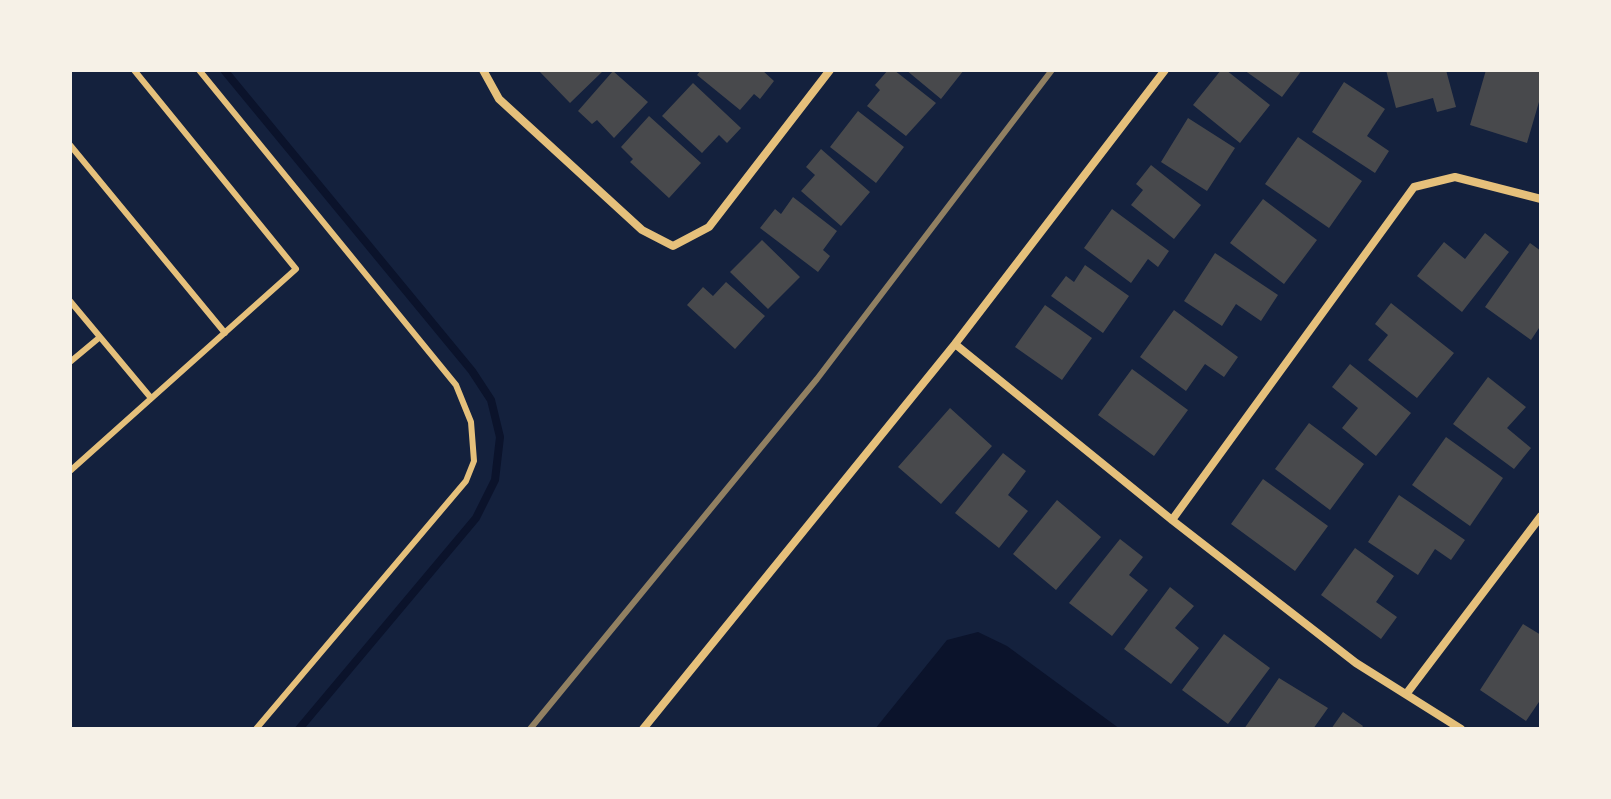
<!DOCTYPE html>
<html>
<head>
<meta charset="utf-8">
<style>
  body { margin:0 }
  #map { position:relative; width:1611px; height:799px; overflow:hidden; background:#14213d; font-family:"Golos Text",sans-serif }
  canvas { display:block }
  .frame { position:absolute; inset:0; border:72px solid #f6f1e7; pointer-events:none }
</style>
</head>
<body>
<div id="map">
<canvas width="1611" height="799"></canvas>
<div class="frame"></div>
</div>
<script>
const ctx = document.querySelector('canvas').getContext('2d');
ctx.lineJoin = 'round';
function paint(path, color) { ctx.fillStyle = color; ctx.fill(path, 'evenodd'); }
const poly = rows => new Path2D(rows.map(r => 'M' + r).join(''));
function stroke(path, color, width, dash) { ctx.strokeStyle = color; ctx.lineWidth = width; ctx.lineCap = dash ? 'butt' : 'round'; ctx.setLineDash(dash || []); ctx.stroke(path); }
paint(poly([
  [978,632,1007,646,1120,729,875,729,947,640]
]), '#0b132b');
stroke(poly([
  [224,70,472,371,491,400,500,437,495,480,476,518,299,729]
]), '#0b132b', 8);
paint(poly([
  [540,70,604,70,570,103,539,71],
  [701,70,762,70,774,81,760,99,754,94,740,110,697,75],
  [888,70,894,70,936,103,906,136,867,106,880,90,875,85],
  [906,70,964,70,941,99],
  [1221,70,1226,70,1270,105,1240,143,1193,105],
  [1244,70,1302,70,1282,97],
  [1386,70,1446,70,1456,107,1437,112,1433,98,1396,108],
  [1486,70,1533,70,1541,72,1541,95,1527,143,1470,125],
  [613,71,648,102,614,138,597,120,592,124,578,111],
  [1344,82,1385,109,1367,136,1389,151,1375,173,1312,132],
  [693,83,741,128,727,143,719,135,702,153,662,116],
  [858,111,904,147,876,183,830,147],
  [649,116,701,163,669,198,630,162,633,159,621,147],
  [1188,118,1235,148,1207,191,1161,162],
  [1298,137,1362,181,1329,228,1265,184],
  [821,149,870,192,841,226,801,191,815,175,806,167],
  [1151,165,1201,205,1174,239,1131,205,1143,190,1136,184],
  [793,197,837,231,823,250,830,256,818,272,760,228,775,209,781,214],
  [1263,199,1317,240,1284,284,1230,243],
  [1112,209,1169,251,1158,267,1148,259,1131,283,1084,248],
  [1485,233,1509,252,1462,312,1417,276,1444,242,1465,259],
  [762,240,800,277,768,309,730,272],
  [1530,243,1541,251,1541,325,1531,340,1485,307],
  [1215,253,1278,295,1261,321,1236,304,1222,326,1184,301],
  [1085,265,1129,296,1103,333,1051,296,1066,276,1074,282],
  [726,282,765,316,735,349,687,305,703,287,713,296],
  [1391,303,1454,353,1417,398,1368,360,1388,335,1375,324],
  [1045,305,1092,338,1062,380,1015,347],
  [1174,310,1238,357,1224,377,1205,364,1186,391,1140,357],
  [1350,364,1411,413,1376,456,1342,428,1358,408,1332,387],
  [1132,369,1188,410,1154,456,1098,415],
  [1488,377,1526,407,1507,428,1531,448,1514,469,1453,424],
  [950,408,992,446,941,504,898,467],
  [1309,423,1364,464,1330,510,1275,469],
  [1446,437,1503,478,1470,526,1412,485],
  [1003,453,1026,471,1008,495,1028,511,999,548,955,513],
  [1263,479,1328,526,1295,571,1231,524],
  [1399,495,1465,540,1451,560,1435,549,1418,575,1368,542],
  [1057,500,1101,537,1056,590,1013,554],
  [1120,539,1143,557,1129,575,1148,590,1112,636,1069,603],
  [1355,548,1394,576,1376,602,1397,617,1381,639,1321,595],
  [1170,587,1194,606,1175,628,1199,648,1171,684,1124,649],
  [1523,624,1541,635,1541,699,1526,721,1480,690],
  [1224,634,1270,668,1228,724,1182,690],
  [1279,678,1328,708,1313,729,1244,729],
  [1343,712,1363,726,1361,729,1331,729]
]), '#48494c');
stroke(poly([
  [199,70,456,385,471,422,474,461,466,481,256,729],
  [70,145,225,333],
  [70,301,151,398],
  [70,362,100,337],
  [70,471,296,269,134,70]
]), '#e5c07b', 6);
stroke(poly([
  [483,70,499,99,642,230,673,246,709,227,830,70],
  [955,344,1172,520,1356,663,1461,729],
  [1172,520,1414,187,1455,177,1541,199],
  [1407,693,1541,516],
  [643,729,955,344,1165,70]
]), '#e5c07b', 8);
stroke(poly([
  [530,729,817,379,1052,70]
]), '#918062', 6);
</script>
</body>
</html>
